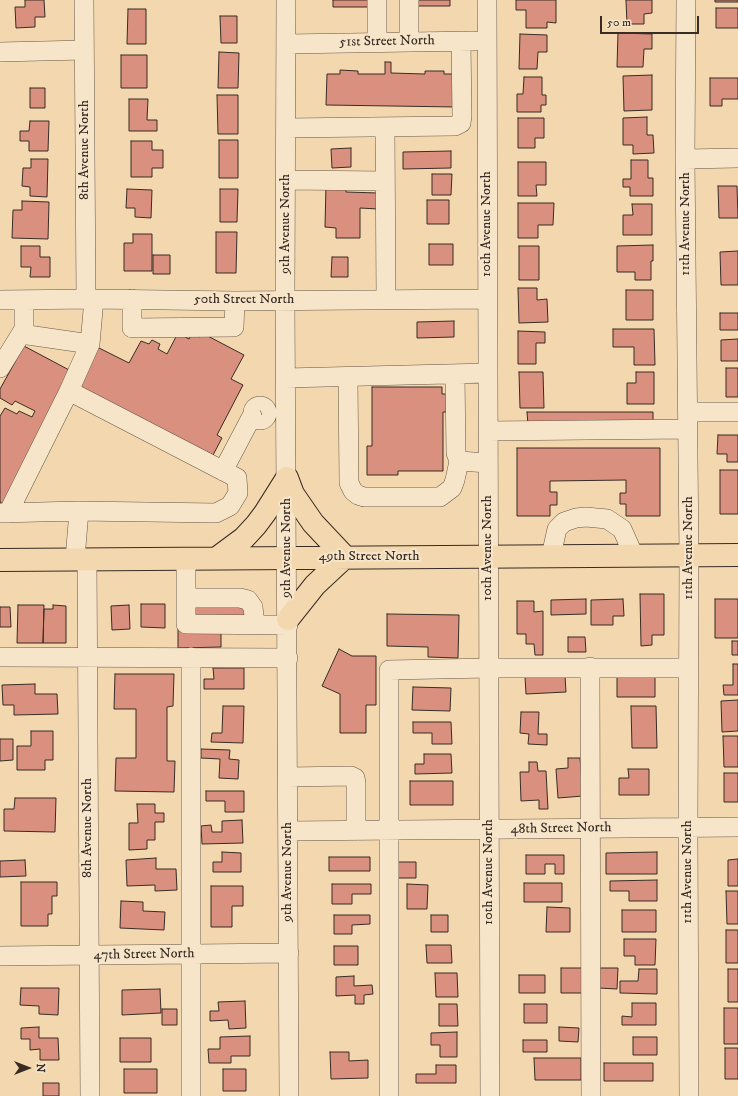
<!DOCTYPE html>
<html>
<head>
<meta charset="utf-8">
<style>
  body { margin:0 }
  #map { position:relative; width:738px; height:1096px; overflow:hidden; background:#f3d7ae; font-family:"IM FELL DW Pica",serif }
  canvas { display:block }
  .north { position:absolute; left:8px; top:1048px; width:40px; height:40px; -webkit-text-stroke:3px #f7e5ca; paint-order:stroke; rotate:90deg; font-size:11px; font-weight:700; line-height:16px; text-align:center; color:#382c25 }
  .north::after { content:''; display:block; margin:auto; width:14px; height:18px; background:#382c25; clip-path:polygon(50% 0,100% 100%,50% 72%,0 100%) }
  .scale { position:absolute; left:600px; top:16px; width:99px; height:18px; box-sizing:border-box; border:2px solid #382c25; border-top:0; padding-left:5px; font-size:12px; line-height:14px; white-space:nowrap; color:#382c25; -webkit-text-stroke:3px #f7e5ca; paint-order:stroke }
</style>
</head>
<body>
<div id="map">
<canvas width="738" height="1096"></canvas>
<div class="north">N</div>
<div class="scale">50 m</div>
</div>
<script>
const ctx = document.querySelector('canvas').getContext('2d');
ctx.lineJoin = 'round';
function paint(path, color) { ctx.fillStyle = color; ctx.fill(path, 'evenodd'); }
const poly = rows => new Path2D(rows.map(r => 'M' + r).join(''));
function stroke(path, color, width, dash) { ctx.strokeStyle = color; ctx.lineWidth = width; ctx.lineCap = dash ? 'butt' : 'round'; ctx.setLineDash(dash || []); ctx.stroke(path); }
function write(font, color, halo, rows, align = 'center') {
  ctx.font = font + ' "IM FELL DW Pica",serif'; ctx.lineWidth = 4; ctx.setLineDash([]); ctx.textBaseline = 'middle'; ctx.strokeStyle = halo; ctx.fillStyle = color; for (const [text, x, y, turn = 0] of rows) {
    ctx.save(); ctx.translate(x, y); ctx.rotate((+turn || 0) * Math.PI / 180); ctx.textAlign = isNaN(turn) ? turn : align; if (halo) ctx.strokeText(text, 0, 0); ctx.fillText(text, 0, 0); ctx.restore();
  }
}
const building = poly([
  [25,0,44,0,45,17,35,17,35,27,16,28,15,7,25,7,25,0],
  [333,0,368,0,368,7,333,7,333,0],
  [415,0,450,0,450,6,415,6,415,0],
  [516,0,556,0,556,23,547,22,547,28,526,28,526,10,516,10,516,0],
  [626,0,652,0,652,13,644,14,644,24,627,24,626,0],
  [715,0,738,0,738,2,715,2,715,0],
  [716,8,738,8,738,28,716,28,716,8],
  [128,9,146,9,146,44,127,44,128,9],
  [220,16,237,16,237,43,221,43,220,16],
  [618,33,652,34,652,49,644,49,643,67,617,67,618,33],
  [520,34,547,35,547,52,538,52,537,69,519,69,520,34],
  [219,52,239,53,238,88,218,88,219,52],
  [121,55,147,55,147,88,121,88,121,55],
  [385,62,391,62,391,73,425,74,425,71,444,71,444,74,458,74,457,107,326,105,327,74,340,74,340,70,358,71,358,74,385,74,385,62],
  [652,75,652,110,624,111,623,76,652,75],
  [524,77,542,77,542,95,546,95,546,105,541,105,541,112,517,112,517,94,523,94,524,77],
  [710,78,738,78,738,99,722,99,722,106,710,106,710,78],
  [30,88,45,88,45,108,30,108,30,88],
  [217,95,238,95,238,134,218,134,217,95],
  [129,99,148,99,147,120,157,120,157,131,129,131,129,99],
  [647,117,647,135,653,135,654,153,633,154,633,145,623,145,623,118,647,117],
  [518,118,544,118,544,138,535,138,535,148,518,148,518,118],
  [30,121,49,121,48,151,29,151,29,141,20,141,20,131,29,131,30,121],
  [219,140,238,140,238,178,219,178,219,140],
  [131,141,152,141,152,150,163,150,163,168,152,168,152,177,131,177,131,141],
  [351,148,351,167,332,168,331,149,351,148],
  [451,151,451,168,403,169,403,152,451,151],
  [31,159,48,159,47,197,30,196,30,187,22,186,23,168,31,168,31,159],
  [631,160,648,160,648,178,653,178,653,196,630,196,630,187,623,187,623,179,631,179,631,160],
  [518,162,546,162,546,185,536,185,537,196,518,196,518,162],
  [432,174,452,174,451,195,432,195,432,174],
  [326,185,346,186,346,192,378,193,378,209,360,208,360,238,336,238,336,228,325,227,326,185],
  [718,186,737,186,738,218,719,218,718,186],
  [127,189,152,190,151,218,135,217,135,208,126,208,127,189],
  [220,189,238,189,237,222,220,222,220,189],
  [427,200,449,200,449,224,427,224,427,200],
  [22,201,49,202,48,239,12,238,13,210,22,210,22,201],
  [518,203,554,203,553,225,538,225,538,238,518,238,518,203],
  [632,204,652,204,652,235,623,235,623,215,633,215,632,204],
  [216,232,237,232,236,273,216,273,216,232],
  [133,234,152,234,152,271,124,271,124,243,133,243,133,234],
  [429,244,453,244,453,265,429,265,429,244],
  [653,245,653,261,651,261,651,280,635,280,635,272,617,272,617,246,653,245],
  [21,246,40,246,40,257,50,257,50,277,30,277,31,267,21,267,21,246],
  [519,246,539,246,539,280,519,280,519,246],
  [738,251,738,285,721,285,720,252,738,251],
  [153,255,170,255,170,274,153,274,153,255],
  [332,257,348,257,348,277,331,277,332,257],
  [518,288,537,288,537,300,547,299,548,322,519,323,518,288],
  [626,290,653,290,653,320,626,320,626,290],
  [720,313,738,313,738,330,720,330,720,313],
  [454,321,454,337,417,338,417,322,454,321],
  [613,329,654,329,655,365,634,365,634,347,613,347,613,329],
  [518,331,545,332,545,343,536,343,536,364,518,364,518,331],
  [178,333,189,339,192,333,200,337,202,333,244,355,231,379,243,385,217,435,222,438,213,455,77,385,97,347,129,363,141,341,149,344,152,340,160,344,158,349,167,354,178,333],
  [738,339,738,361,721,361,721,340,738,339],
  [24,346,71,371,3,504,0,502,0,416,5,408,17,414,19,411,32,417,35,411,15,401,12,405,0,398,0,389,24,346],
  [726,368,738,368,738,397,726,397,726,368],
  [519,372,543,372,544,408,520,408,519,372],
  [636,372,654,372,654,404,627,404,627,383,636,383,636,372],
  [372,387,442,387,442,394,452,394,452,412,443,412,443,471,398,471,398,475,367,475,367,446,372,446,372,387],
  [527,412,653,412,653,424,528,425,527,412],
  [718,435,738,435,738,462,727,462,727,454,717,454,718,435],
  [517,448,660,448,660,516,626,516,626,504,620,504,620,493,626,493,626,480,550,481,550,492,557,492,557,505,550,505,550,516,517,516,517,448],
  [720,470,738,470,738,514,720,514,720,470],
  [640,594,664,594,664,635,652,635,652,645,641,646,640,594],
  [586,599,586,614,551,615,551,600,586,599],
  [623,599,624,616,613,616,613,625,591,625,591,600,623,599],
  [715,599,738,599,738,638,715,638,715,599],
  [517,601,534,601,534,612,543,611,543,655,535,655,534,644,526,644,526,634,517,634,517,601],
  [254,602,254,617,206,631,187,603,254,602],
  [141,604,165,604,165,628,141,627,141,604],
  [18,605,44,605,43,643,17,643,18,605],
  [53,605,66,606,66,643,43,643,44,609,53,609,53,605],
  [129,605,130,629,112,630,111,606,129,605],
  [0,607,10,607,11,627,0,627,0,607],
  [387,614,459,615,458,658,428,657,428,647,387,646,387,614],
  [178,628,221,628,221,647,178,648,178,628],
  [568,637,585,637,586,652,568,652,568,637],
  [732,641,738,641,738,655,732,655,732,641],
  [339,649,352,656,376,656,376,705,366,705,366,733,340,733,340,694,322,686,339,649],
  [733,664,738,664,738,695,724,695,723,685,733,685,733,664],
  [213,668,244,668,244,689,204,689,204,679,214,679,213,668],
  [115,674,174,674,173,706,167,707,167,761,175,761,174,792,115,791,116,758,136,758,136,709,114,709,115,674],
  [565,676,566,692,526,694,525,677,565,676],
  [617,677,655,677,655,697,617,697,617,677],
  [35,684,35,694,57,694,58,714,14,715,14,705,3,705,2,685,35,684],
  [413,687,451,688,450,711,412,710,413,687],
  [738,700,738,731,722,732,721,701,738,700],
  [223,706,244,706,243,743,211,742,212,733,222,733,223,706],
  [631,706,656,706,657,748,632,748,631,706],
  [521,712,539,712,538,734,547,734,547,745,528,744,529,734,520,733,521,712],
  [413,722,451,722,452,744,432,744,432,733,413,733,413,722],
  [31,731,53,731,53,760,45,760,45,770,17,770,17,746,31,746,31,731],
  [723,736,738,736,738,767,724,767,723,736],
  [0,739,13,739,13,760,0,761,0,739],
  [201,749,230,750,229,759,239,760,238,779,219,778,220,759,201,758,201,749],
  [424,754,451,754,452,773,415,774,415,764,424,764,424,754],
  [568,758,580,758,583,796,558,798,556,769,568,768,568,758],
  [529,762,537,762,538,771,546,771,548,809,539,809,539,800,521,801,520,772,529,772,529,762],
  [628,769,649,769,649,795,619,795,619,778,629,778,628,769],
  [724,773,738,773,738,802,724,802,724,773],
  [410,781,453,781,453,805,410,805,410,781],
  [206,791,244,791,244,812,225,812,225,801,206,801,206,791],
  [15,798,56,798,55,832,4,831,4,809,14,809,15,798],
  [137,804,155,804,155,813,164,813,164,822,155,822,155,840,147,840,147,849,129,850,129,823,138,823,137,804],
  [242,820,243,843,202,844,201,826,211,825,212,832,222,832,222,821,242,820],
  [222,852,241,853,241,872,213,872,213,862,222,862,222,852],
  [657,852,657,874,606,874,606,853,657,852],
  [526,855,564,855,564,874,555,874,555,864,545,864,545,874,526,874,526,855],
  [329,857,370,857,370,871,329,871,329,857],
  [156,858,156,869,176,869,177,890,155,891,155,885,127,886,126,860,156,858],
  [738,859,738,886,728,886,728,860,738,859],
  [25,860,26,876,0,877,0,861,25,860],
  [393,862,416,862,416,878,393,878,393,862],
  [657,880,657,901,629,901,629,891,610,891,610,881,657,880],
  [21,882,57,882,57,896,52,896,52,914,48,914,48,926,21,926,21,882],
  [524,883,562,883,562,902,524,902,524,883],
  [332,884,371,884,371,894,352,894,352,904,332,904,332,884],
  [407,884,428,885,427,909,407,909,407,884],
  [211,886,243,886,243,906,232,906,232,927,211,927,211,886],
  [726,891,738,891,738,924,727,924,726,891],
  [121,901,143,902,143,911,165,912,164,930,120,928,121,901],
  [547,907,570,908,570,932,546,932,547,907],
  [622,910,656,910,656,932,622,932,622,910],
  [334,915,370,915,370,924,352,925,352,934,334,934,334,915],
  [431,915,448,915,448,932,431,932,431,915],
  [726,930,738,930,738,963,726,963,726,930],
  [624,939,656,939,655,965,635,965,635,956,624,956,624,939],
  [426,945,451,945,452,963,427,963,426,945],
  [334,946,358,946,358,965,334,965,334,946],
  [561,968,584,968,584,993,561,993,561,968],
  [599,968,618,968,617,989,599,988,599,968],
  [639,969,657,969,657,994,620,993,620,981,638,981,639,969],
  [728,969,738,969,738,1002,728,1002,728,969],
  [435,973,457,973,458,997,436,997,435,973],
  [519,975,545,975,545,993,519,993,519,975],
  [354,976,354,986,372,985,373,994,364,995,364,1004,355,1004,355,995,336,996,336,977,354,976],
  [21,988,59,988,58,1015,39,1014,39,1006,20,1005,21,988],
  [160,989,161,1013,122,1015,122,990,160,989],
  [245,1001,246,1028,229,1029,228,1020,210,1021,210,1011,219,1011,218,1002,245,1001],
  [632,1003,656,1003,656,1025,622,1025,622,1016,632,1017,632,1003],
  [439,1004,457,1004,458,1026,439,1026,439,1004],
  [524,1004,547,1004,547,1023,524,1023,524,1004],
  [724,1008,738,1008,738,1044,724,1044,724,1008],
  [162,1009,177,1009,177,1025,162,1025,162,1009],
  [39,1027,39,1038,58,1038,59,1060,40,1060,40,1049,30,1050,30,1039,21,1039,21,1028,39,1027],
  [559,1027,579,1028,578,1042,559,1041,559,1027],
  [457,1032,457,1057,440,1057,440,1045,431,1045,431,1033,457,1032],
  [250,1036,250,1056,231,1056,231,1063,209,1063,208,1049,220,1049,220,1037,250,1036],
  [633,1037,657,1037,657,1055,633,1055,633,1037],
  [120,1038,151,1038,151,1062,120,1062,120,1038],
  [523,1040,547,1040,547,1052,523,1052,523,1040],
  [725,1048,738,1048,738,1079,725,1079,725,1048],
  [330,1052,349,1052,349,1061,368,1060,368,1078,331,1079,330,1052],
  [534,1058,581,1058,581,1080,535,1080,534,1058],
  [604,1063,653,1063,653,1081,604,1081,604,1063],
  [436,1065,456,1065,456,1083,416,1083,416,1074,436,1074,436,1065],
  [124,1069,157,1069,157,1093,124,1093,124,1069],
  [223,1069,246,1069,246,1091,223,1091,223,1069],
  [43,1083,59,1083,59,1096,43,1096,43,1083]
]);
paint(building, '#da907f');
stroke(building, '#382c25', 1);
const minor = poly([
  [84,0,86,299],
  [286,0,285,300,289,1096],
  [377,0,377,43],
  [409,0,409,42],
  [487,0,490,1096],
  [686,0,685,159,689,555,688,827,689,1096],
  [287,44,474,41],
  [0,52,84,50],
  [385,127,386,300],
  [286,128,455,126,461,123,462,116,461,41],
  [685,159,738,158],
  [286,180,385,181],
  [132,299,132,328,234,327,235,301],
  [0,300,94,299,235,301,487,299],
  [21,334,90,344,94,299],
  [0,368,24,329,24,300],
  [455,374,456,453,459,461,488,463],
  [348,377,349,483,353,491,358,495,364,497,440,497,452,488,455,480,459,461],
  [286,378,488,373],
  '253 413a7 7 0 1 1 14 0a7 7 0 1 1-14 0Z',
  [688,412,738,412],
  [488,431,688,429],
  [223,471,252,416],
  [0,513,79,511],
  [8,513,69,391],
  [551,556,557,529,564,522,576,518,586,517,607,519,622,529,634,556],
  [75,559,79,511,216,513,230,506,238,493,237,478,69,391,90,344],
  [87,559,90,1096],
  [186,559,186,624,288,625],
  [186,598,240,598,248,600,253,607,255,625],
  [0,657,288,658],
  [590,667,591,1096],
  [288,777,351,776,355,778,356,783,356,831],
  [288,831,738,827],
  [0,956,289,953],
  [191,1096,191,657],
  [389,1096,389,670,489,668,688,668]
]);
const major = poly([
  [287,478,293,494,313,523,345,557],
  [217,558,244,538,256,525,265,513,287,478],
  [0,560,738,555],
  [288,619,315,585,345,557]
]);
stroke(minor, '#675747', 20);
stroke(major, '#382c25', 24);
stroke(minor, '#f7e5ca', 19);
stroke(major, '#f3d7ae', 22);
write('14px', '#382c25', '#f7e5ca', [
  ["51st Street North",387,42,-1],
  ["8th Avenue North",85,150,-90],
  ["9th Avenue North",286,224,-90],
  ["10th Avenue North",487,224,-90],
  ["11th Avenue North",686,224,-90],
  ["50th Street North",244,300],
  ["9th Avenue North",287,548,-90],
  ["10th Avenue North",488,548,-90],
  ["11th Avenue North",689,548,-90],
  ["49th Street North",369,557],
  ["8th Avenue North",88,828,-90],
  ["48th Street North",561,829,-1],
  ["9th Avenue North",288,872,-90],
  ["10th Avenue North",489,872,-90],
  ["11th Avenue North",688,872,-90],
  ["47th Street North",144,955,-1]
]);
</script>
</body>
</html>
